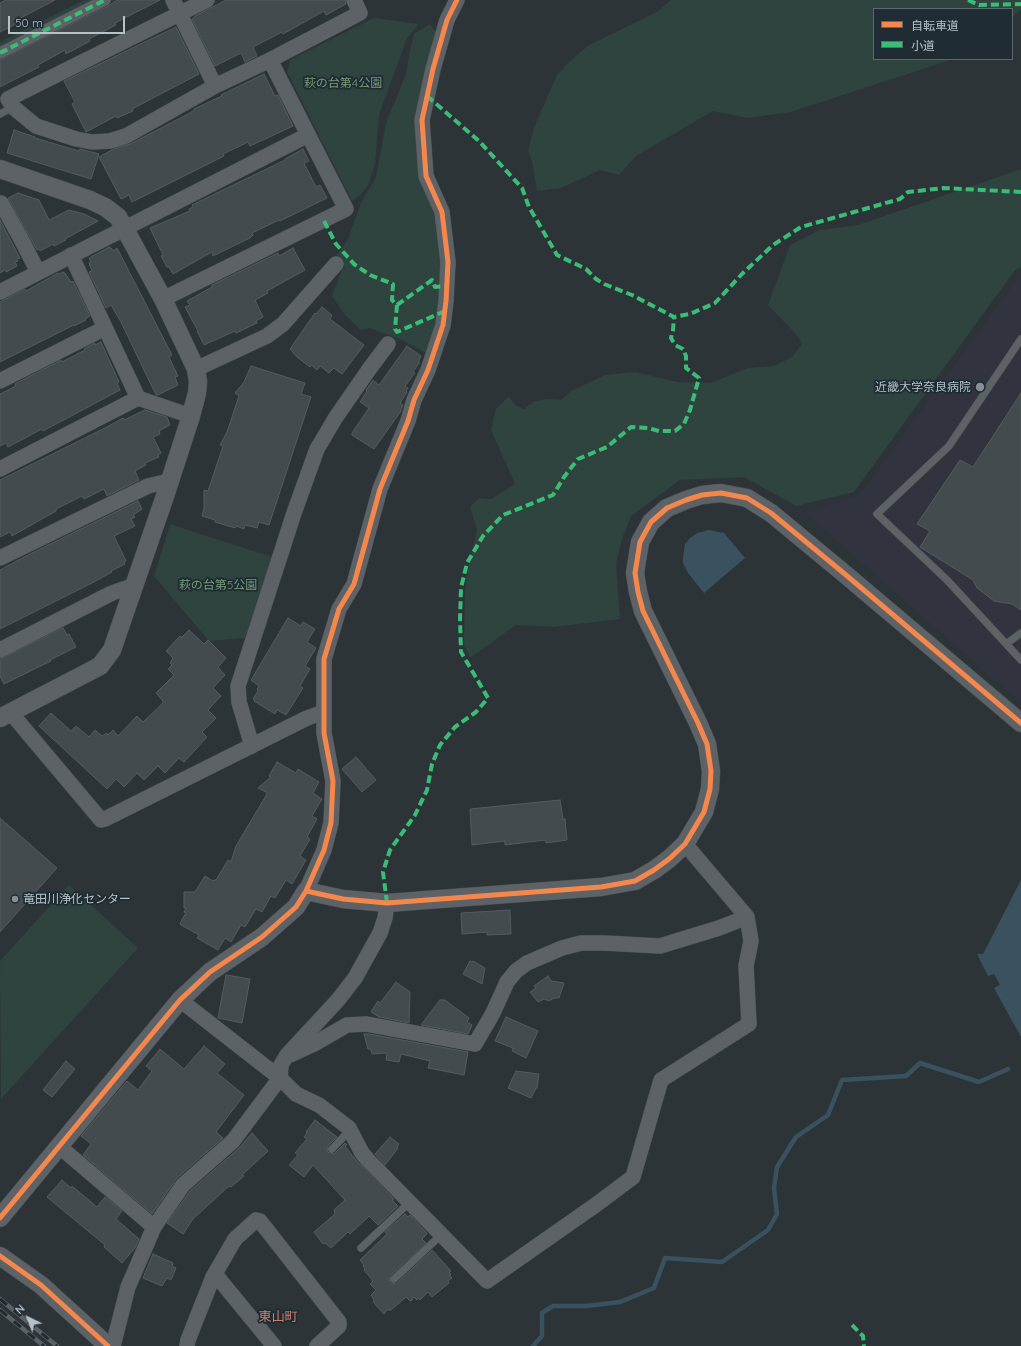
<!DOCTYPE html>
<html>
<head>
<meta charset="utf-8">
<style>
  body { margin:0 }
  #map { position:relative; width:1021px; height:1346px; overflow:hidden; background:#2c3438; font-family:Quicksand,"Noto Sans JP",sans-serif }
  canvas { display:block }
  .legend { position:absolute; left:873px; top:8px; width:140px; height:52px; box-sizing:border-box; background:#1f2c33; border:1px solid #5c686f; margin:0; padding:5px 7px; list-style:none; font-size:12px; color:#b7c2c8 }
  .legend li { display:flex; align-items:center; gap:8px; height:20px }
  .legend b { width:20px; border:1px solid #5c686f }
  .north { position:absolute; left:8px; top:1298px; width:40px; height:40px; -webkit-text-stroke:3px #1f2c33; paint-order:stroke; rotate:317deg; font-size:11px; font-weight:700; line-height:16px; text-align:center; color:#b7c2c8 }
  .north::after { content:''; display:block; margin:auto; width:14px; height:18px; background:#b7c2c8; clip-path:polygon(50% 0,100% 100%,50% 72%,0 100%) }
  .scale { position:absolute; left:8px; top:16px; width:117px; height:18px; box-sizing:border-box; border:2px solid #b7c2c8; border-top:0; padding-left:5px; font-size:12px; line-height:14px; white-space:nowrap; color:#b7c2c8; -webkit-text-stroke:3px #1f2c33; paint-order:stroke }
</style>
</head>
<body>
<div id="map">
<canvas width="1021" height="1346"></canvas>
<ul class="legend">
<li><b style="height:5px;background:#f5874c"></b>自転車道</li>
<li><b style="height:5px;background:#3abd76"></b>小道</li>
</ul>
<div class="north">N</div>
<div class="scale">50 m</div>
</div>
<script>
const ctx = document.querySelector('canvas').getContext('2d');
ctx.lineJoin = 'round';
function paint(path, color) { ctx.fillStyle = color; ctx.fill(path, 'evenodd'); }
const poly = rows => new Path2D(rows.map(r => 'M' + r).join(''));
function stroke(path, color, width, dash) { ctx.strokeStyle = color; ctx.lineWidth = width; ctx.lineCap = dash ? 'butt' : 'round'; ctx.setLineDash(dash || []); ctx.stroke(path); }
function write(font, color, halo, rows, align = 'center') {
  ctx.font = font + ' Quicksand,"Noto Sans JP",sans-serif'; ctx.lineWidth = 3.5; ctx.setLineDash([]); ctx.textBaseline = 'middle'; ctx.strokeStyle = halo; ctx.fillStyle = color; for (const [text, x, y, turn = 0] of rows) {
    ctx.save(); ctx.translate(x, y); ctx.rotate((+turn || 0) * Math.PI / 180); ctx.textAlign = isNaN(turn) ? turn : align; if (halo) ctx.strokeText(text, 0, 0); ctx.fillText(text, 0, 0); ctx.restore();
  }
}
paint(poly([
  [1021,277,1021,704,804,512,859,495,1017,279]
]), '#31333e');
paint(poly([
  [84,0,115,0,0,58,0,42],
  [671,0,1021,0,1021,10,1012,17,1012,9,874,9,874,59,953,59,791,112,748,118,713,111,636,156,619,175,600,170,561,188,537,191,532,161,528,151,533,130,557,75,570,61,589,45,657,12],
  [374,18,419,24,407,38,379,115,375,164,368,186,361,194,352,201,287,72,290,60],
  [430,24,436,32,422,178,434,216,441,255,437,324,426,353,402,340,383,333,369,328,361,330,345,315,332,296,339,277,344,267,337,255,348,239,361,203,376,177,386,123,406,74,409,54,414,34],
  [1021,169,1021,267,1015,270,854,492,796,506,744,477,680,480,631,516,622,539,616,564,620,619,554,627,516,625,470,658,464,645,465,592,468,569,477,530,470,507,479,498,491,499,515,484,491,430,496,409,509,396,515,405,524,409,534,401,548,399,561,400,571,391,605,375,635,372,678,382,710,383,748,368,774,366,792,357,802,344,797,335,768,305,790,245,820,230,858,225],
  [170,524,272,557,245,638,209,641,154,576],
  [69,885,138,948,1,1099,0,961]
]), '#2f433f');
paint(poly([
  [709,530,724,533,745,558,704,593,688,573,683,563,683,557,685,544,690,538,697,533],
  [1021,880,1021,1037,994,988,1000,985,994,974,988,976,977,954,983,954]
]), '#3a525f');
stroke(poly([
  [533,1346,542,1336,542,1313,553,1306,586,1306,620,1302,654,1288,665,1258,722,1262,768,1230,777,1214,774,1188,777,1167,796,1137,828,1115,842,1080,906,1076,920,1063,979,1082,1008,1069]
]), '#3a525f', 4.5);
const building = poly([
  [6,0,55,0,15,21,16,24,0,32,0,3,6,0],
  [117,0,160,0,115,23,116,25,89,39,90,41,66,54,65,50,38,65,39,67,0,87,0,60,108,6,117,0],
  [226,0,345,0,346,4,326,15,324,11,283,34,282,32,253,47,257,56,245,62,241,53,215,66,192,19,195,17,195,16,226,0],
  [176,27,199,74,132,109,133,111,117,118,116,116,86,132,72,104,75,102,64,81,176,27],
  [264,74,275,96,278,95,293,126,250,146,248,142,223,154,224,156,132,202,129,195,121,199,99,157,116,148,130,144,190,113,194,110,194,109,222,96,221,95,264,74],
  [14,130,35,137,35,138,79,151,80,149,99,154,91,179,7,153,14,130],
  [303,149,309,161,304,163,316,187,320,185,327,198,280,221,279,220,252,233,253,235,250,238,213,256,212,252,173,274,169,267,167,267,161,256,163,255,150,228,190,211,189,209,193,207,192,205,285,160,285,159,303,149],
  [18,193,39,200,49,220,69,210,84,214,98,221,65,239,66,240,54,246,53,244,40,251,39,249,37,250,8,198,18,193],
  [0,220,20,258,17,259,18,261,15,262,17,266,6,272,5,270,0,273,0,220],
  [109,247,111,248,113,251,117,248,172,355,169,357,178,376,175,377,178,385,158,395,156,395,121,322,111,305,106,308,89,272,92,271,89,263,91,262,89,258,109,247],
  [293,248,305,270,267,291,268,293,255,300,263,317,256,321,257,323,236,333,235,331,204,345,197,331,198,331,185,307,190,305,187,301,212,287,212,285,278,253,279,256,293,248],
  [63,272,64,273,65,273,71,282,73,281,90,316,85,319,86,320,74,326,74,325,0,362,0,302,25,289,26,291,58,273,59,274,63,272],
  [322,307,332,315,330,319,364,345,342,374,334,368,329,373,320,366,317,370,311,365,310,367,297,357,290,349,315,313,316,314,322,307],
  [101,342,119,382,117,383,120,390,43,431,42,429,8,447,6,443,0,446,0,394,16,386,15,384,61,360,62,362,85,350,84,349,95,343,95,345,101,342],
  [407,346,421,356,419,360,419,363,413,372,415,373,405,386,408,388,406,391,407,392,400,403,403,405,401,409,401,411,374,449,352,435,352,433,369,408,360,402,367,391,366,390,373,380,379,385,407,346],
  [251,366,305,383,301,394,311,397,269,525,259,522,257,528,245,525,244,529,236,526,235,528,215,522,215,520,202,516,204,508,204,490,208,491,223,446,220,445,227,432,239,396,235,393,244,382,251,366],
  [1021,393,1021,610,1012,604,994,601,977,588,973,580,920,547,930,531,917,524,960,460,973,467,1021,393],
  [145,410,167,417,170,425,159,431,160,434,153,437,161,453,158,455,159,457,145,463,146,465,135,471,139,480,107,496,104,489,84,499,82,496,56,509,56,511,12,536,10,532,0,537,0,480,107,427,123,418,124,420,145,410],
  [138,501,142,509,133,515,135,517,131,519,135,526,114,536,126,561,124,562,125,564,111,571,112,572,92,583,0,629,0,570,28,555,138,501],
  [288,618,301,626,303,622,315,629,307,642,316,648,305,666,310,669,300,686,303,688,286,715,277,710,275,714,254,701,255,700,253,699,258,691,257,690,259,686,251,680,288,618],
  [63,628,67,635,69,634,76,647,50,660,51,661,4,684,0,676,0,659,63,628],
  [189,630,204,644,208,640,226,658,218,667,225,675,213,688,221,696,208,710,216,718,202,732,207,737,184,762,179,758,165,773,158,766,144,780,137,773,124,787,116,779,107,789,39,726,51,713,71,731,76,726,89,737,95,730,102,736,107,733,108,735,113,730,118,736,137,716,143,722,163,703,163,701,156,693,174,675,168,669,172,665,170,663,173,658,166,651,180,636,182,637,189,630],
  [356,757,376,780,362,792,342,769,356,757],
  [277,762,296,773,298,769,319,782,313,793,322,799,312,816,317,819,307,837,310,839,300,856,306,860,292,884,286,880,275,898,271,896,262,912,256,909,245,927,241,925,231,942,225,938,218,950,197,938,199,935,181,925,180,923,186,913,184,912,186,908,184,908,184,892,195,892,205,876,213,881,214,880,216,880,228,860,231,862,236,846,267,794,266,792,258,788,271,777,269,776,277,762],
  [560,800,563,819,565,819,567,840,546,843,545,840,505,845,505,841,472,845,470,809,560,800],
  [0,818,57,868,0,932,0,818],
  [510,910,511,934,487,935,487,932,462,934,461,913,510,910],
  [470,961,472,962,473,961,485,968,482,984,463,974,470,961],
  [226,975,250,979,242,1023,218,1018,226,975],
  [548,976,551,981,564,983,559,998,554,998,549,1001,544,999,538,1002,530,992,536,988,534,986,548,976],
  [396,982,410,992,409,1023,379,1017,371,1012,378,1001,380,1003,396,982],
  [440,1000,445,1000,469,1018,467,1022,472,1025,468,1034,421,1025,440,1000],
  [506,1017,538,1031,526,1058,512,1051,513,1048,495,1041,506,1017],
  [364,1034,369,1034,468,1052,464,1075,428,1068,430,1061,401,1054,399,1062,386,1060,387,1053,372,1054,371,1049,368,1049,364,1034],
  [204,1046,225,1064,217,1073,244,1095,216,1132,223,1138,177,1178,152,1214,83,1155,91,1144,81,1136,127,1081,138,1090,152,1071,146,1066,160,1049,184,1069,204,1046],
  [66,1061,75,1069,52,1097,43,1090,66,1061],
  [516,1071,539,1074,537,1088,536,1088,531,1098,508,1088,516,1071],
  [315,1120,337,1137,328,1146,327,1148,328,1152,334,1154,345,1143,347,1145,345,1146,355,1159,394,1199,392,1200,398,1206,378,1225,369,1216,350,1234,348,1232,331,1248,325,1243,323,1244,314,1232,335,1214,334,1210,345,1200,313,1165,304,1177,289,1165,298,1155,295,1153,307,1139,304,1137,307,1133,306,1132,315,1120],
  [252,1133,268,1151,242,1175,244,1176,231,1187,229,1186,193,1219,183,1234,167,1223,190,1191,239,1148,252,1133],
  [390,1137,399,1144,397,1147,398,1148,385,1165,375,1154,390,1137],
  [62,1180,71,1188,72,1186,97,1207,105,1197,122,1211,116,1219,139,1239,135,1248,122,1263,104,1247,105,1245,47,1197,62,1180],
  [405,1214,408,1217,410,1215,426,1232,427,1234,422,1239,426,1243,391,1275,389,1278,390,1282,393,1284,397,1283,432,1250,451,1271,449,1272,451,1274,450,1276,452,1278,448,1281,449,1283,432,1297,428,1292,420,1300,418,1298,417,1300,414,1297,411,1301,409,1300,406,1297,391,1310,387,1310,384,1314,373,1302,374,1300,371,1295,376,1290,370,1284,373,1281,364,1270,365,1269,363,1266,364,1265,360,1260,387,1234,385,1232,405,1214],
  [153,1254,173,1263,172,1266,176,1268,171,1280,167,1278,162,1286,143,1278,153,1254]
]);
paint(building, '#444b4e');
stroke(building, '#545c5f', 1);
const service = poly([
  [0,114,13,107],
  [1021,339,949,446,877,514,947,580,1021,660],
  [1006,644,1021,633],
  [332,1149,350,1130],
  [361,1248,410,1202],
  [394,1279,441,1235]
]);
const pedestrian = poly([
  [0,53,105,0]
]);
const minor = poly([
  [173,0,215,86],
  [207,0,8,99,13,107,36,126,76,139,92,142,110,141,126,136,215,86,270,60],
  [0,204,1,203,20,237,38,272],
  [71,255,138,398,191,416],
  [0,292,308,135],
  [163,299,346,209,270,60,360,13,354,0],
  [196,369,267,336,283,324,336,264],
  [0,381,105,328],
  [0,469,138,398],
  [0,558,148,486,169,481],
  [0,650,112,593,135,585],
  [11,713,101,820,105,819,307,718,324,712],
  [252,746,239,702,238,686,294,513,317,449,336,417,370,368,388,344],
  [306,891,324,850,331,823,333,781,324,733,324,659,339,609,354,584,380,489,408,421,414,400,428,370,443,325,446,301,448,262,442,212,426,176,422,120,433,69,447,20,457,0],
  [180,1000,280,1078,296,1094,319,1105,349,1128,362,1153,368,1160,487,1281,597,1204,633,1177,661,1080,749,1024,746,966,751,941,747,917,685,844],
  [290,1055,314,1044,347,1025,366,1024,475,1044,493,1013,507,982,516,971,527,963,562,948,581,943,604,943,660,946,719,928,747,917],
  [60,1147,154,1227],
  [215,1274,274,1346],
  [113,1346,128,1287,154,1227,183,1185,233,1141,280,1078,281,1065,287,1055,338,1000,355,978,380,933,385,918,387,903],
  [187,1346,188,1340,213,1277,235,1239,256,1220,260,1221,339,1322,339,1326,317,1346]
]);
const tertiary = poly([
  [0,169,90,200,105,207,118,217,125,229,163,299,196,369,198,382,197,393,191,416,165,496,112,650,100,666,0,718],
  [0,1218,180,1000,210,972,262,937,296,907,306,891,343,899,387,903,601,887,635,881,654,870,669,859,685,844,704,812,710,789,711,771,707,744,698,723,643,611,638,592,635,573,640,542,651,522,667,508,686,500,702,495,721,493,747,498,771,513,846,575,1021,723],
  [0,1256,41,1285,108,1346]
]);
stroke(service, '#4a5053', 8);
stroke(pedestrian, '#4a5053', 12);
stroke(minor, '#4a5053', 16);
stroke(tertiary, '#4a5053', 19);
stroke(service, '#5c6266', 7);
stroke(pedestrian, '#5c6266', 11);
stroke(minor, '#5c6266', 15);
stroke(tertiary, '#5c6266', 18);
const rail = poly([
  [0,1299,57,1346],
  [0,1310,44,1346]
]);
stroke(rail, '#5b6164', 4.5);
stroke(rail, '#1f2c33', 3, [9]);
stroke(poly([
  [968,0,979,5,1021,4],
  [0,53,105,0],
  [427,96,479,141,522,188,529,207,557,255,586,269,596,279,604,284,632,295,674,317,690,314,715,303,742,274,773,245,801,227,900,199,908,192,944,188,1021,192],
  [324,221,336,244,354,264,370,275,393,284,392,300,397,305,395,329,397,332,445,311],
  [397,305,432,280,435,287,447,286],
  [387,903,383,872,390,850,415,815,427,790,432,764,440,745,455,727,476,712,488,698,461,652,460,619,461,588,467,563,483,536,503,515,553,495,564,477,578,459,607,447,631,427,648,428,659,431,675,431,684,424,690,410,699,378,686,368,686,356,683,349,675,345,671,338,673,330,674,317],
  [852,1325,863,1336,864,1346]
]), '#3abd76', 4, [8, 4]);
stroke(poly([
  [306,891,343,899,387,903,601,887,635,881,654,870,669,859,685,844,704,812,710,789,711,771,707,744,698,723,643,611,638,592,635,573,640,542,651,522,667,508,686,500,702,495,721,493,747,498,771,513,846,575,1021,723],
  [0,1218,180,1000,210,972,262,937,296,907,306,891,324,850,331,823,333,781,324,733,324,659,339,609,354,584,380,489,408,421,414,400,428,370,443,325,446,301,448,262,442,212,426,176,422,120,433,69,447,20,457,0],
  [0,1256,41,1285,108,1346]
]), '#f5874c', 5);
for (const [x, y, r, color] of [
  [980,387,5,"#869096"],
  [15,899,4,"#869096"]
]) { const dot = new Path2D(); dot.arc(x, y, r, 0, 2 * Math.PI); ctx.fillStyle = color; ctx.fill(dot); stroke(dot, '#1f2c33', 1.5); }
write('12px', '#779d77', '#1f2c33', [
  ["萩の台第4公園",343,83],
  ["萩の台第5公園",218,585]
]);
write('12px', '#b7c2c8', '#1f2c33', [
  ["近畿大学奈良病院",971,387],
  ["竜田川浄化センター",23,899,"left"]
], 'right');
write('13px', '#cd7f6d', '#1f2c33', [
  ["東山町",278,1317]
]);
</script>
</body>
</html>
